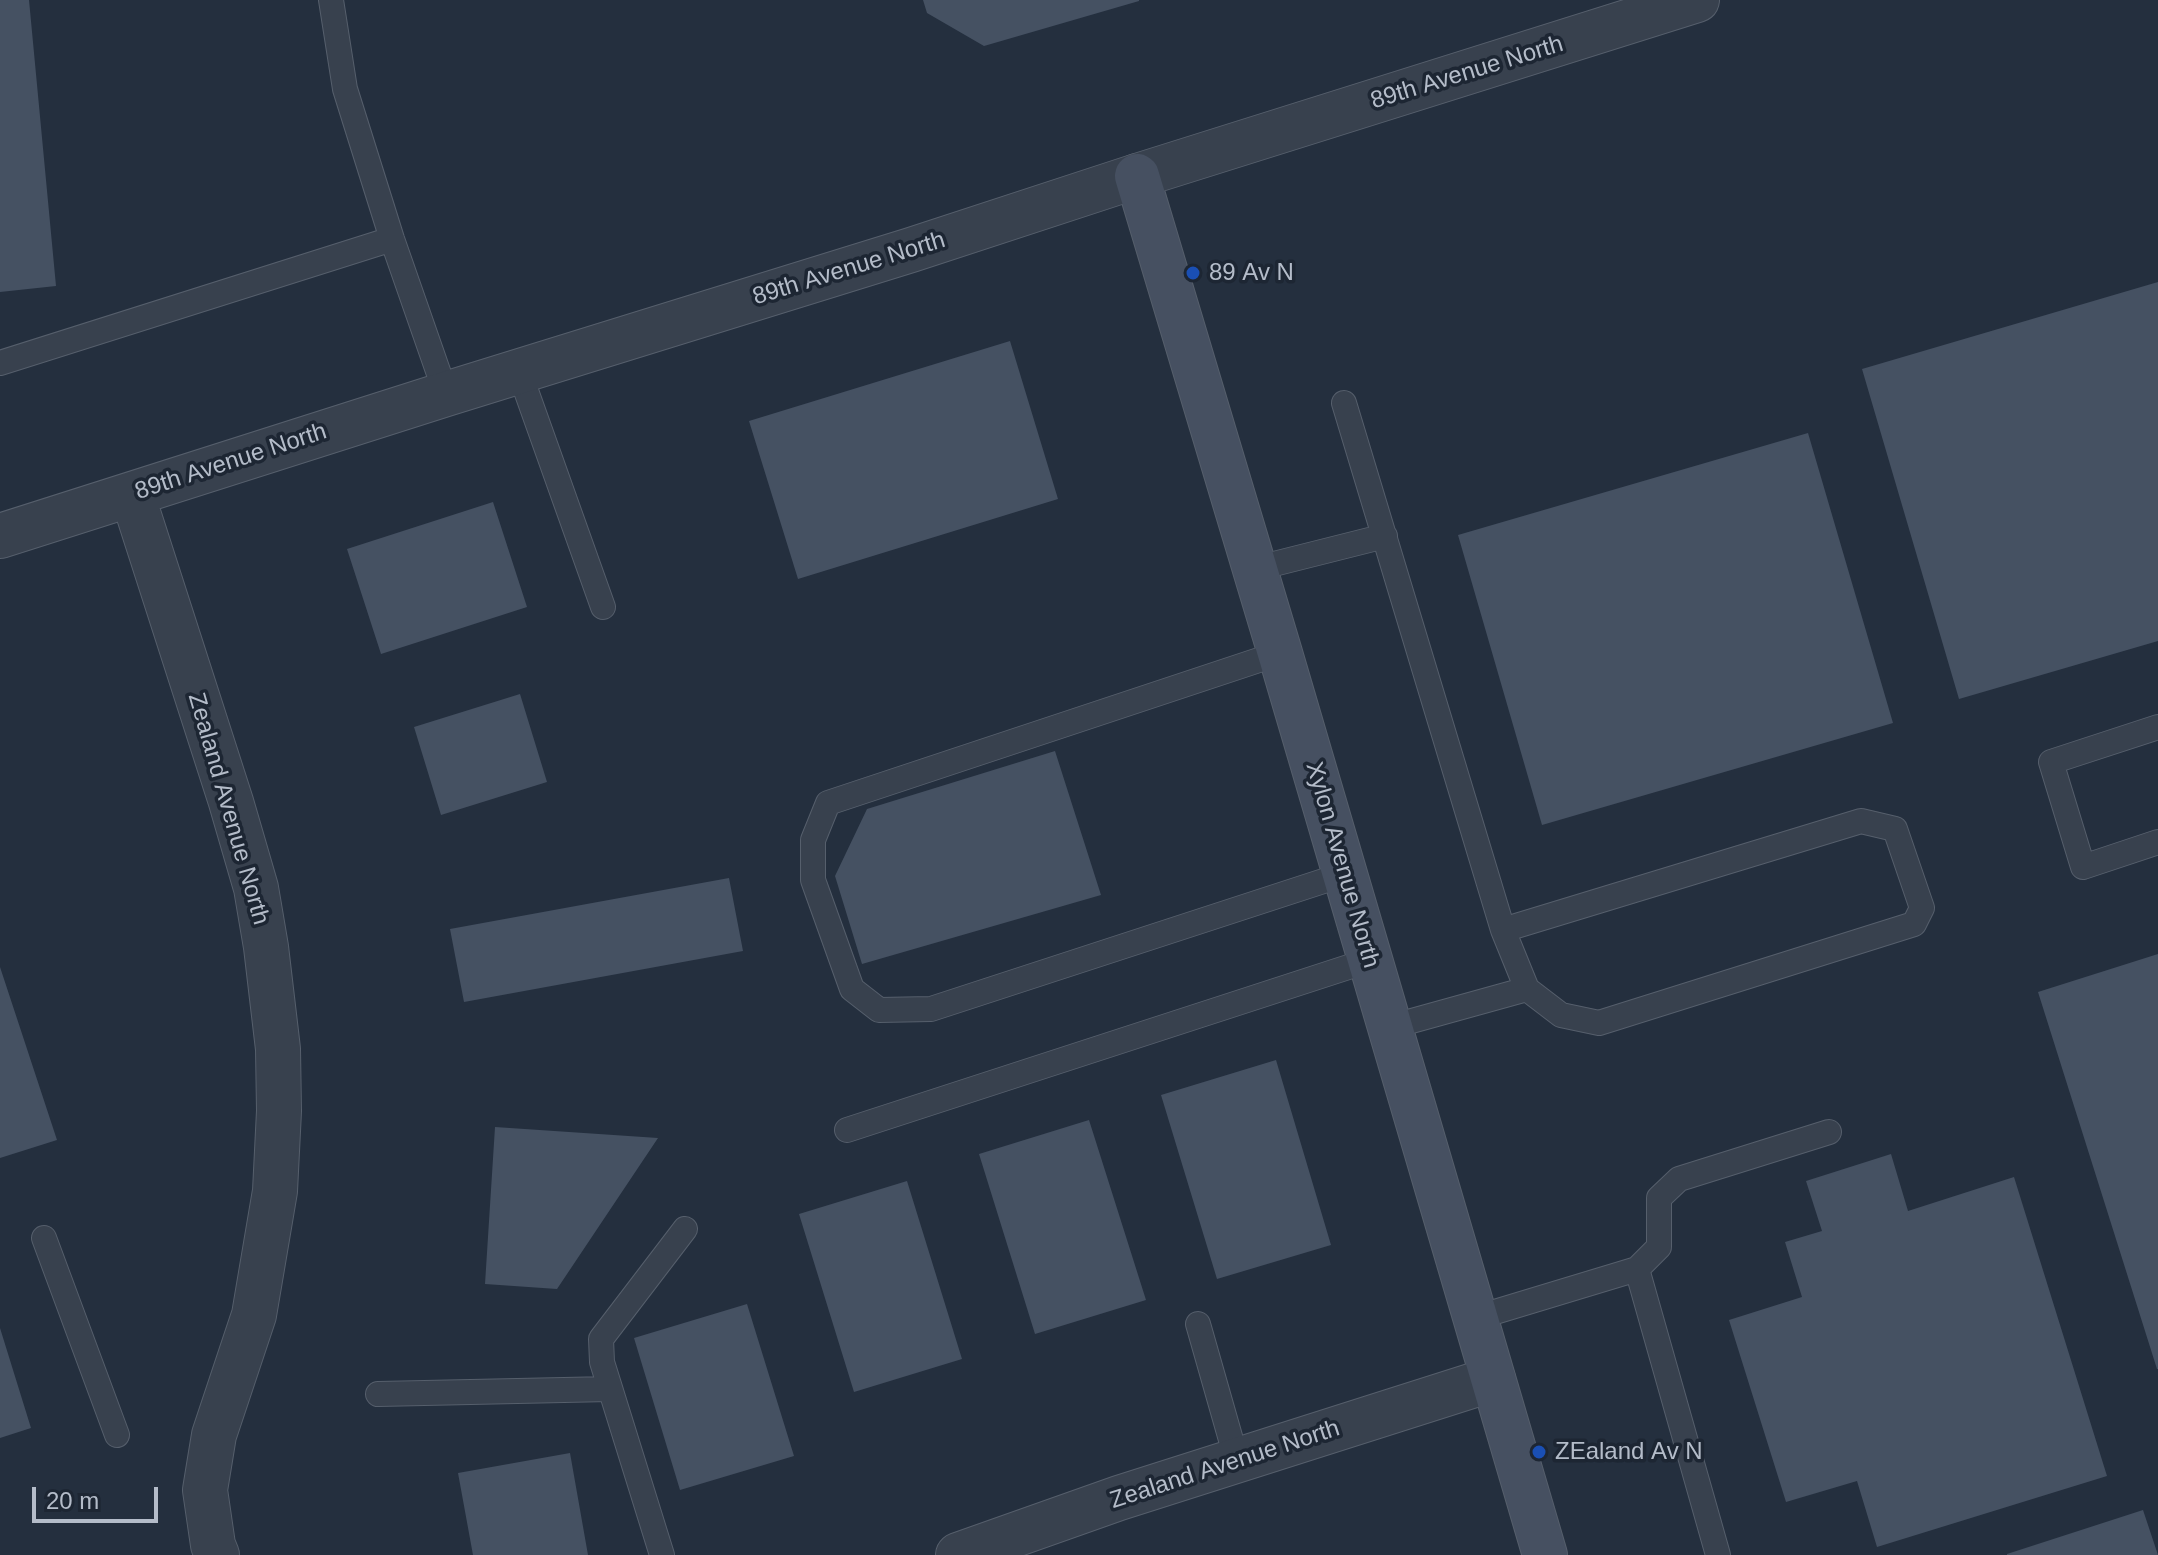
<!DOCTYPE html>
<html>
<head>
<meta charset="utf-8">
<style>
  body { margin:0 }
  #map { position:relative; width:2158px; height:1555px; overflow:hidden; background:#242f3e; font-family:Helvetica,sans-serif }
  canvas { display:block }
  .scale { position:absolute; left:32px; top:1487px; width:126px; height:36px; box-sizing:border-box; border:4px solid #b4bcc9; border-top:0; padding-left:10px; font-size:24px; line-height:28px; white-space:nowrap; color:#b4bcc9; -webkit-text-stroke:6px #1d2633; paint-order:stroke }
</style>
</head>
<body>
<div id="map">
<canvas width="2158" height="1555"></canvas>
<div class="scale">20 m</div>
</div>
<script>
const ctx = document.querySelector('canvas').getContext('2d');
ctx.lineJoin = 'round';
function paint(path, color) { ctx.fillStyle = color; ctx.fill(path, 'evenodd'); }
const poly = rows => new Path2D(rows.map(r => 'M' + r).join(''));
function stroke(path, color, width, dash) { ctx.strokeStyle = color; ctx.lineWidth = width; ctx.lineCap = dash ? 'butt' : 'round'; ctx.setLineDash(dash || []); ctx.stroke(path); }
function write(font, color, halo, rows, align = 'center') {
  ctx.font = font + ' Helvetica,sans-serif'; ctx.lineWidth = 7; ctx.setLineDash([]); ctx.textBaseline = 'middle'; ctx.strokeStyle = halo; ctx.fillStyle = color; for (const [text, x, y, turn = 0] of rows) {
    ctx.save(); ctx.translate(x, y); ctx.rotate((+turn || 0) * Math.PI / 180); ctx.textAlign = isNaN(turn) ? turn : align; if (halo) ctx.strokeText(text, 0, 0); ctx.fillText(text, 0, 0); ctx.restore();
  }
}
paint(poly([
  [0,0,29,0,56,286,0,292],
  [923,0,1139,0,1139,1,984,46,927,13],
  [2158,282,2158,641,1959,699,1862,369],
  [1010,341,1058,499,798,579,749,421],
  [1808,433,1893,723,1542,825,1458,535],
  [493,502,527,607,381,654,347,549],
  [520,694,547,782,441,815,414,727],
  [1055,751,1101,895,862,964,835,876,867,809],
  [729,878,743,951,464,1002,450,929],
  [2158,954,2158,1369,2157,1369,2038,992],
  [0,967,57,1140,0,1158],
  [1276,1060,1331,1245,1217,1279,1161,1095],
  [1089,1120,1146,1300,1035,1334,979,1154],
  [495,1127,658,1138,557,1289,485,1284],
  [1891,1154,1908,1211,2014,1177,2107,1476,1877,1547,1857,1481,1786,1502,1729,1320,1802,1297,1785,1242,1822,1231,1806,1181],
  [907,1181,962,1359,854,1392,799,1214],
  [747,1304,794,1456,680,1490,634,1338],
  [0,1328,31,1428,0,1438],
  [570,1453,588,1555,473,1555,458,1473],
  [2143,1510,2158,1555,2007,1555,2007,1554]
]), '#455162');
const lane = poly([
  [331,0,345,89,392,239,446,394],
  [0,363,392,239],
  [519,371,603,607],
  [1344,403,1503,930,1527,989],
  [1254,569,1385,536],
  [1280,653,828,803,813,840,813,880,852,989,879,1010,931,1009,1345,874],
  [2158,727,2051,762,2083,867,2158,842],
  [1390,1027,1527,989,1561,1015,1599,1023,1914,924,1922,908,1895,829,1861,821,1503,930],
  [847,1130,1370,960],
  [44,1238,117,1435],
  [1637,1269,1718,1555],
  [1475,1318,1637,1269,1659,1247,1659,1198,1679,1179,1829,1132],
  [1198,1324,1237,1461],
  [378,1394,610,1389],
  [662,1555,602,1362,601,1339,685,1229]
]);
const street = poly([
  [132,494,231,802,256,888,266,947,278,1049,279,1111,275,1191,254,1315,214,1435,205,1490,213,1545,217,1555],
  [0,536,446,394,911,250,1137,176,1697,0],
  [958,1555,1119,1498,1493,1379]
]);
const secondary = poly([
  [1137,176,1280,653,1545,1555]
]);
stroke(lane, '#565f6c', 26);
stroke(street, '#565f6c', 46);
stroke(secondary, '#565f6c', 46);
stroke(lane, '#38414e', 24);
stroke(street, '#38414e', 44);
stroke(secondary, '#465061', 44);
for (const [x, y, r, color] of [
  [1193,273,8,"#1a4fb4"],
  [1539,1452,8,"#1a4fb4"]
]) { const dot = new Path2D(); dot.arc(x, y, r, 0, 2 * Math.PI); ctx.fillStyle = color; ctx.fill(dot); stroke(dot, '#1d2633', 3); }
write('24px', '#b4bcc9', '#1d2633', [
  ["89th Avenue North",1467,73,-17],
  ["89th Avenue North",849,269,-17],
  ["89th Avenue North",231,462,-18],
  ["Zealand Avenue North",228,809,74],
  ["Xylon Avenue North",1342,865,74],
  ["Zealand Avenue North",1225,1465,-18]
]);
write('24px', '#b4bcc9', '#1d2633', [
  ["89 Av N",1209,273],
  ["ZEaland Av N",1555,1452]
], 'left');
</script>
</body>
</html>
